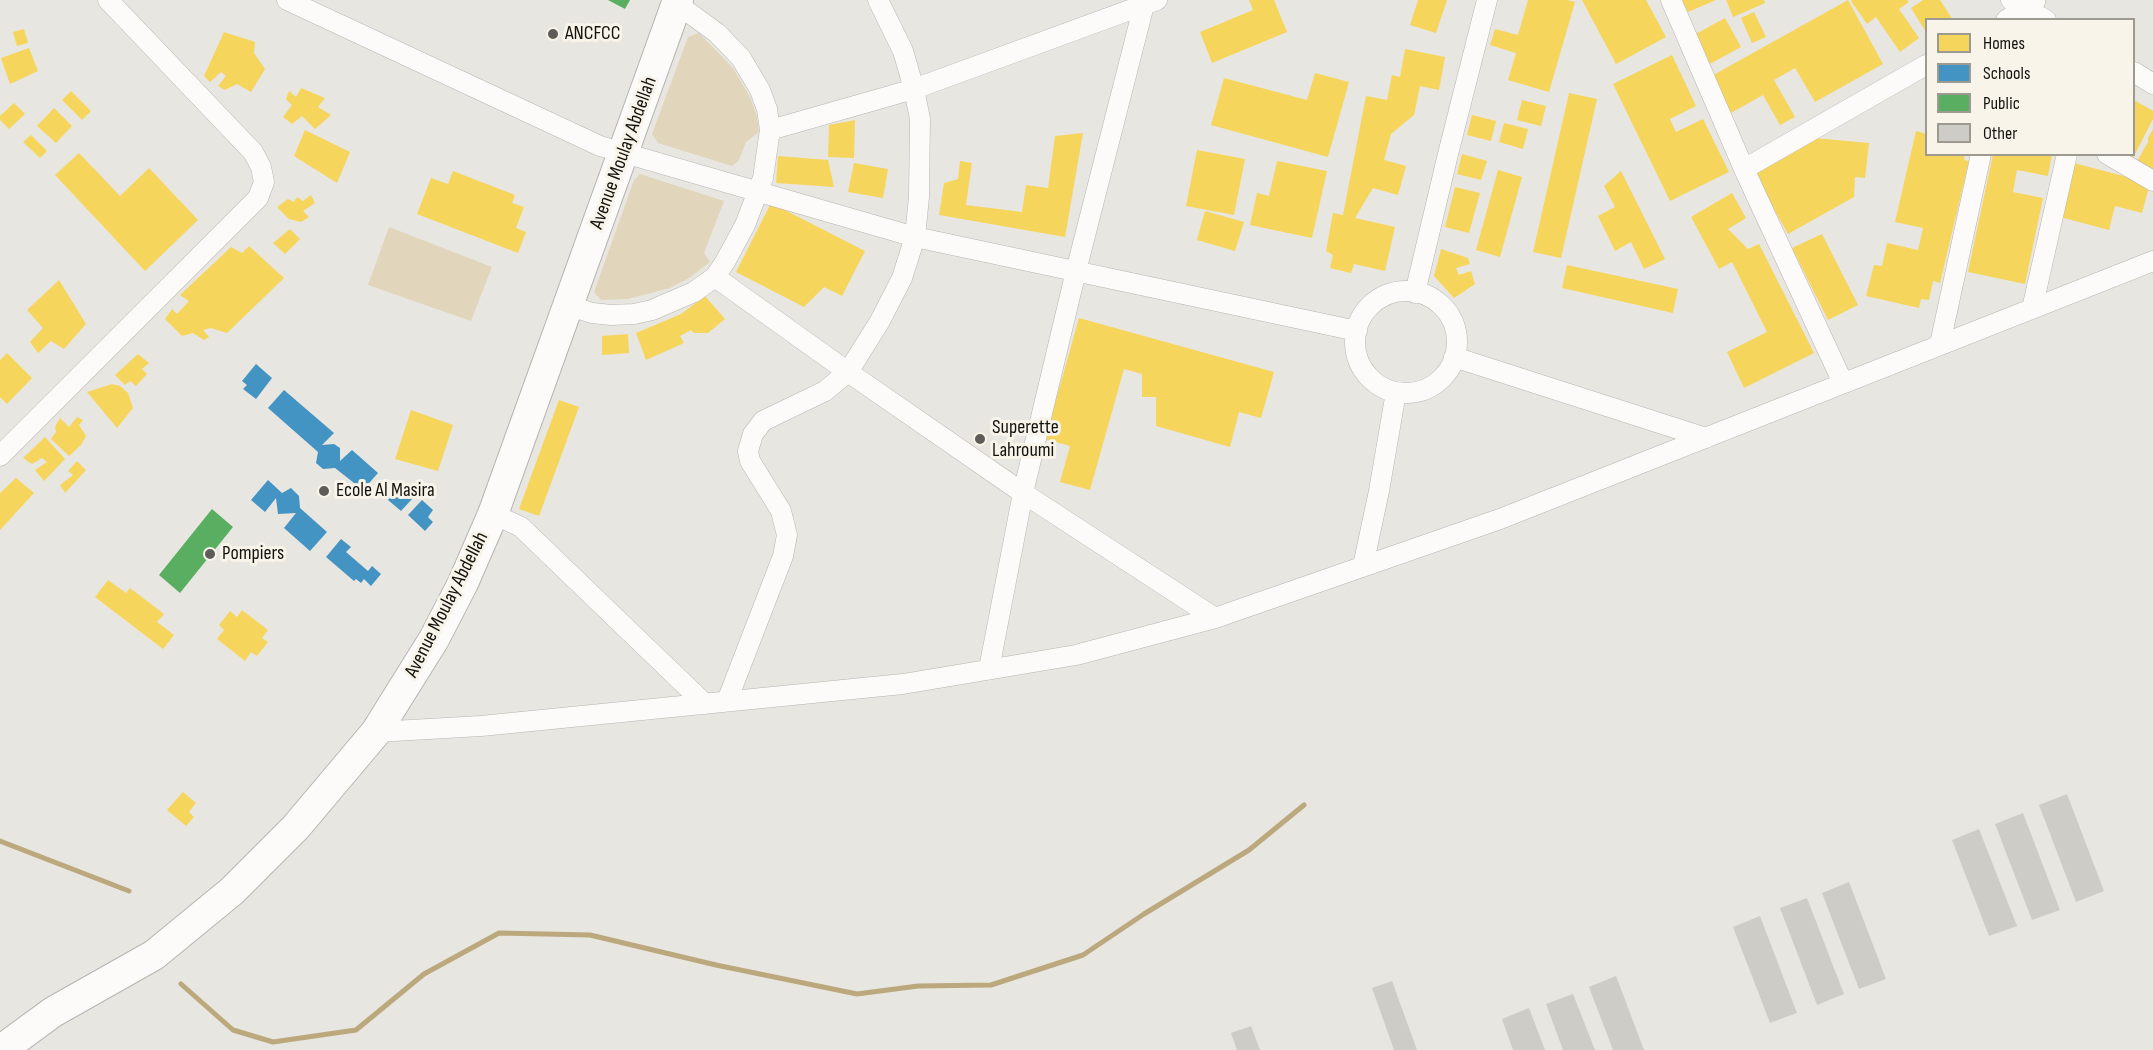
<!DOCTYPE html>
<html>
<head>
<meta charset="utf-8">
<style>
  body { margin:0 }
  #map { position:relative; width:2153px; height:1050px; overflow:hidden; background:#e8e6e0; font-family:"Sofia Sans Condensed",sans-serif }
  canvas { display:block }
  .legend { position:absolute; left:1925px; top:18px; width:210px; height:138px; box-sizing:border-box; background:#f9f4e9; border:2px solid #9d9a91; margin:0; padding:8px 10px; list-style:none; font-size:18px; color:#13120e }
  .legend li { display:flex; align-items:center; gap:12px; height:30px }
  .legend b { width:30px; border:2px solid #9d9a91 }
</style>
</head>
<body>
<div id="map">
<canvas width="2153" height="1050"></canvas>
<ul class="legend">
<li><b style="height:16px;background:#f6d55c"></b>Homes</li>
<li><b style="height:16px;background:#4393c3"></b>Schools</li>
<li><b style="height:16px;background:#5aae61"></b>Public</li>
<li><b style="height:16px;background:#ceccc7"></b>Other</li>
</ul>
</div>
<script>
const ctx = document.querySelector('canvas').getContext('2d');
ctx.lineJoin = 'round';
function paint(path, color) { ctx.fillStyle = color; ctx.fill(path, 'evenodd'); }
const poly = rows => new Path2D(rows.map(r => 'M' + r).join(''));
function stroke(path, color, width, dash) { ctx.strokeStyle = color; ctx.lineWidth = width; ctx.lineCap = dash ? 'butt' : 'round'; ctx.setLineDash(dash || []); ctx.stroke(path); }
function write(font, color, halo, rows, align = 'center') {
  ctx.font = font + ' "Sofia Sans Condensed",sans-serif'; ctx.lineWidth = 6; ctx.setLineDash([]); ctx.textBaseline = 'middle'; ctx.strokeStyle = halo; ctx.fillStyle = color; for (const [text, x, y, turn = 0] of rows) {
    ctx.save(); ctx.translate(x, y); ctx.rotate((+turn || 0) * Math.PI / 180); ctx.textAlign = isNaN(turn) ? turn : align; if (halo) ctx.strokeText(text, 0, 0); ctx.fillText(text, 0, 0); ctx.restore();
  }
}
paint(poly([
  [699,33,733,68,751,99,757,117,759,132,746,142,739,160,732,166,658,143,652,134,688,37],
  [640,174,724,201,704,253,710,262,689,278,670,288,628,299,601,300,594,292,634,180],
  [389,227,492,267,471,321,368,285]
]), '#e1d6bc');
paint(poly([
  [1249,0,1274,0,1287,32,1212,63,1200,32,1253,10],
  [1418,0,1447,0,1436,33,1410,25],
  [1528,0,1567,0,1575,2,1549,92,1508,80,1516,53,1490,45,1495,29,1518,35],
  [1582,0,1646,0,1666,37,1616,64],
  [1682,0,1716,0,1688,12],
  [1726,0,1764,0,1765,3,1733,17],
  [1848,0,1883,64,1815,102,1795,68,1774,80,1795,117,1780,125,1763,95,1729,114,1708,78],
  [1852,0,1907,0,1909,2,1899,9,1919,38,1900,52,1876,17,1867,24,1851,1],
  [1923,0,1940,0,1953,20,1926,20,1926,32,1911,8],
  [1754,12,1766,37,1752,43,1741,18],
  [1725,18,1741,47,1708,65,1692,36],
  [24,29,28,43,17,46,13,32],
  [224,32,255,42,254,53,265,69,251,92,237,84,225,90,218,86,226,76,221,72,210,82,204,76],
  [29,48,38,71,10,84,1,58],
  [1405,49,1445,57,1439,90,1420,86,1414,115,1391,134,1384,160,1406,166,1398,195,1373,188,1355,218,1395,227,1385,271,1354,264,1351,273,1330,268,1333,255,1326,251,1333,213,1343,215,1366,96,1387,100,1392,75,1400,77],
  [1672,55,1696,106,1670,119,1676,132,1703,119,1729,172,1670,201,1613,84],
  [1315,73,1349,82,1328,157,1211,125,1224,78,1307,100],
  [301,88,325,98,318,107,331,115,315,129,302,116,292,124,283,117,292,105,286,99,289,91,296,97],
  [71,91,91,111,82,120,62,100],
  [1569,93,1597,99,1561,258,1533,252],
  [1522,100,1546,106,1541,126,1517,120],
  [2134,100,2153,111,2153,119,2133,158,2125,154,2134,154],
  [14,103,25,114,9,129,0,120,0,116],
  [54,108,72,126,56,143,37,126],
  [1472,115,1496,121,1491,141,1467,135],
  [855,120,854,158,828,157,829,125],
  [1504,123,1528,129,1523,149,1499,142],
  [2153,129,2153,173,2136,163,2148,142,2148,138],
  [305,130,350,152,337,183,294,156],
  [1916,131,1926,134,1926,154,1965,154,1964,160,1969,161,1940,283,1933,281,1929,300,1921,299,1919,308,1866,296,1874,265,1882,266,1887,243,1918,250,1923,228,1895,222],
  [1083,133,1065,237,939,215,944,183,958,179,960,161,972,163,966,205,1022,212,1026,185,1048,188,1055,136],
  [31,135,47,151,40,158,23,142],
  [1814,138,1869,143,1865,178,1855,177,1854,197,1788,234,1753,172],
  [1197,150,1245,159,1234,215,1186,206],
  [79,153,120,196,149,168,198,220,145,271,55,175],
  [1462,154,1487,161,1481,180,1457,174],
  [1993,154,2052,154,2048,176,2017,170,2013,192,2043,198,2025,284,1968,272],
  [778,156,828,160,834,187,776,183],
  [1277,161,1327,171,1312,238,1250,225,1257,193,1269,196],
  [854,163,888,169,883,198,848,192],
  [2074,163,2150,183,2142,213,2115,206,2109,230,2060,217],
  [1498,170,1522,177,1500,257,1476,250],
  [453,171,515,195,512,203,524,207,516,228,526,232,518,253,417,214,431,178,448,184],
  [1621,171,1665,259,1644,269,1631,242,1615,251,1598,216,1615,207,1604,186],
  [1455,187,1480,193,1469,233,1445,227],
  [1732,193,1746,218,1728,229,1748,249,1759,244,1814,353,1744,388,1727,352,1767,332,1732,262,1719,269,1691,217],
  [311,195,315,203,303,211,309,217,301,222,289,219,277,207,288,199,294,202,297,197,303,201],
  [771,203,865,251,842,296,824,287,804,307,736,272],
  [1205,211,1244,222,1235,251,1197,240],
  [290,229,300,239,285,254,273,243],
  [1822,234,1858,305,1828,320,1792,248],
  [249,246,284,278,227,333,211,328,203,330,209,337,204,340,193,333,182,336,165,319,172,309,177,314,189,301,180,295,231,247,242,253],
  [1441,249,1468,258,1470,264,1456,268,1459,275,1471,271,1475,284,1454,298,1434,276],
  [1567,265,1678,289,1673,313,1562,288],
  [59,280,86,324,64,349,51,341,38,353,30,342,43,328,27,310],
  [705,296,725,319,708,333,694,333,691,330,680,336,684,343,646,360,636,333,681,314],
  [1079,318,1274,372,1261,418,1239,412,1230,447,1156,426,1156,397,1142,397,1142,374,1124,369,1090,490,1060,482,1070,446,1045,439],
  [628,334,629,353,602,355,602,336],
  [7,353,32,378,7,404,0,397,0,360],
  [138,354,149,363,142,369,147,374,136,386,130,381,125,385,115,375],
  [112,384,120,386,128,393,133,408,117,428,87,392],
  [559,400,579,407,539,516,519,509],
  [411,410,453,425,438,471,395,459],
  [77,417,83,420,79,425,86,436,81,445,69,456,51,439,56,432,55,427,60,418,69,427],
  [45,437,65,459,44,481,35,470,47,462,42,458,32,464,23,458],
  [77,461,86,470,65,493,60,485,73,475,68,471],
  [16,478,34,493,0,530,0,493],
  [108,580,126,593,130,588,164,614,157,622,174,635,163,649,95,597],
  [242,610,268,630,262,638,268,642,257,656,251,652,245,661,217,639,224,630,219,625,230,611,237,617],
  [183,792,196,803,189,812,194,817,186,826,167,810]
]), '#f6d55c');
paint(poly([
  [256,364,272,378,256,399,243,389,247,385,242,381],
  [284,390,334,433,322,445,334,444,340,448,340,461,352,450,378,473,363,490,335,468,323,469,316,463,318,452,268,408],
  [268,480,282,493,291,488,299,496,300,508,327,532,310,551,284,528,296,513,278,514,276,498,265,512,251,500],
  [399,488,412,499,401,511,388,500],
  [422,500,433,510,428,517,433,522,425,531,408,515],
  [341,539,351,547,346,552,368,571,372,566,381,574,371,586,364,579,361,583,356,579,354,581,326,557]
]), '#4393c3');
paint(poly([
  [608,0,630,0,625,9],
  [212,509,233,527,180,593,159,575]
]), '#5aae61');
stroke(poly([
  [0,841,129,891],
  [181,984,233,1030,273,1042,356,1030,424,974,499,933,590,935,716,965,857,994,918,986,991,985,1083,955,1144,914,1249,850,1304,805]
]), '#bba87d', 5);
paint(poly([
  [2067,794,2104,891,2076,902,2039,805],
  [2023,813,2060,910,2032,920,1995,824],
  [1979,829,2017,926,1989,936,1952,840],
  [1849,882,1886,979,1859,989,1822,893],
  [1807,898,1844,994,1817,1005,1780,908],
  [1760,916,1797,1013,1770,1023,1733,927],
  [1616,976,1644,1050,1613,1050,1589,987],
  [1392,981,1417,1050,1394,1050,1372,988],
  [1573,994,1595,1050,1563,1050,1546,1004],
  [1529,1008,1545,1050,1513,1050,1502,1019],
  [1251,1026,1260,1050,1237,1050,1231,1033]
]), '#ceccc7');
const street = poly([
  [287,0,600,146,915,237,1357,331],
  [1671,0,1744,169],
  [2011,0,2046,20],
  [2006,20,2035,2],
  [2134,72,2153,84],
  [770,130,914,89,1157,0],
  [2107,154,2153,181],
  [715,277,848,372,1023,493,1215,618],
  '1355 342a51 51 0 1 1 102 0a51 51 0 1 1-102 0Z',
  [1415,293,1448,154,1487,0],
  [567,305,592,313,611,315,634,314,652,310,694,292,715,277,725,262,745,225,763,178,770,130,767,109,760,90,741,58,717,33,677,4],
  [2032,309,2067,154],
  [1940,344,1981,154],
  [1454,357,1706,438],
  [1843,383,1744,169,1926,65],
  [0,456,258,198,264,182,261,167,253,152,108,0],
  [493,514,521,527,705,704],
  [1363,566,1379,491,1396,392],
  [989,669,1023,493,1076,271,1144,5],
  [727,701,783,556,787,535,781,511,750,461,748,451,753,434,763,421,825,391,848,372,880,321,902,278,915,237,919,197,920,119,914,89,903,51,878,0],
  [376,732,481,726,903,684,1076,655,1215,618,1500,519,2153,261]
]);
const primary = poly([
  [1,1050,53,1012,154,955,232,891,296,827,376,732,434,639,463,583,493,514,678,0]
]);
stroke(street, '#b7b5b1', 21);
stroke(primary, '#b7b5b1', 32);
stroke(street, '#fcfbfa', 20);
stroke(primary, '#fcfbfa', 30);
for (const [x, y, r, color] of [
  [553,34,6,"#5e5c58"],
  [980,439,6,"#5e5c58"],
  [324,491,6,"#5e5c58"],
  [210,554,6,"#5e5c58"]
]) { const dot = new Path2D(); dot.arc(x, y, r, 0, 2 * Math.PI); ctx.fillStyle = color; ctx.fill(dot); stroke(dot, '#f9f4e9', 2); }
write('20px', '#13120e', '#f9f4e9', [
  ["ANCFCC",565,34],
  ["Superette",992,428],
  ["Lahroumi",992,451],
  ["Ecole Al Masira",336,491],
  ["Pompiers",222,554]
], 'left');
write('20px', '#13120e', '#f9f4e9', [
  ["Avenue Moulay Abdellah",624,153,-70],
  ["Avenue Moulay Abdellah",447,605,-63]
]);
</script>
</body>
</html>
